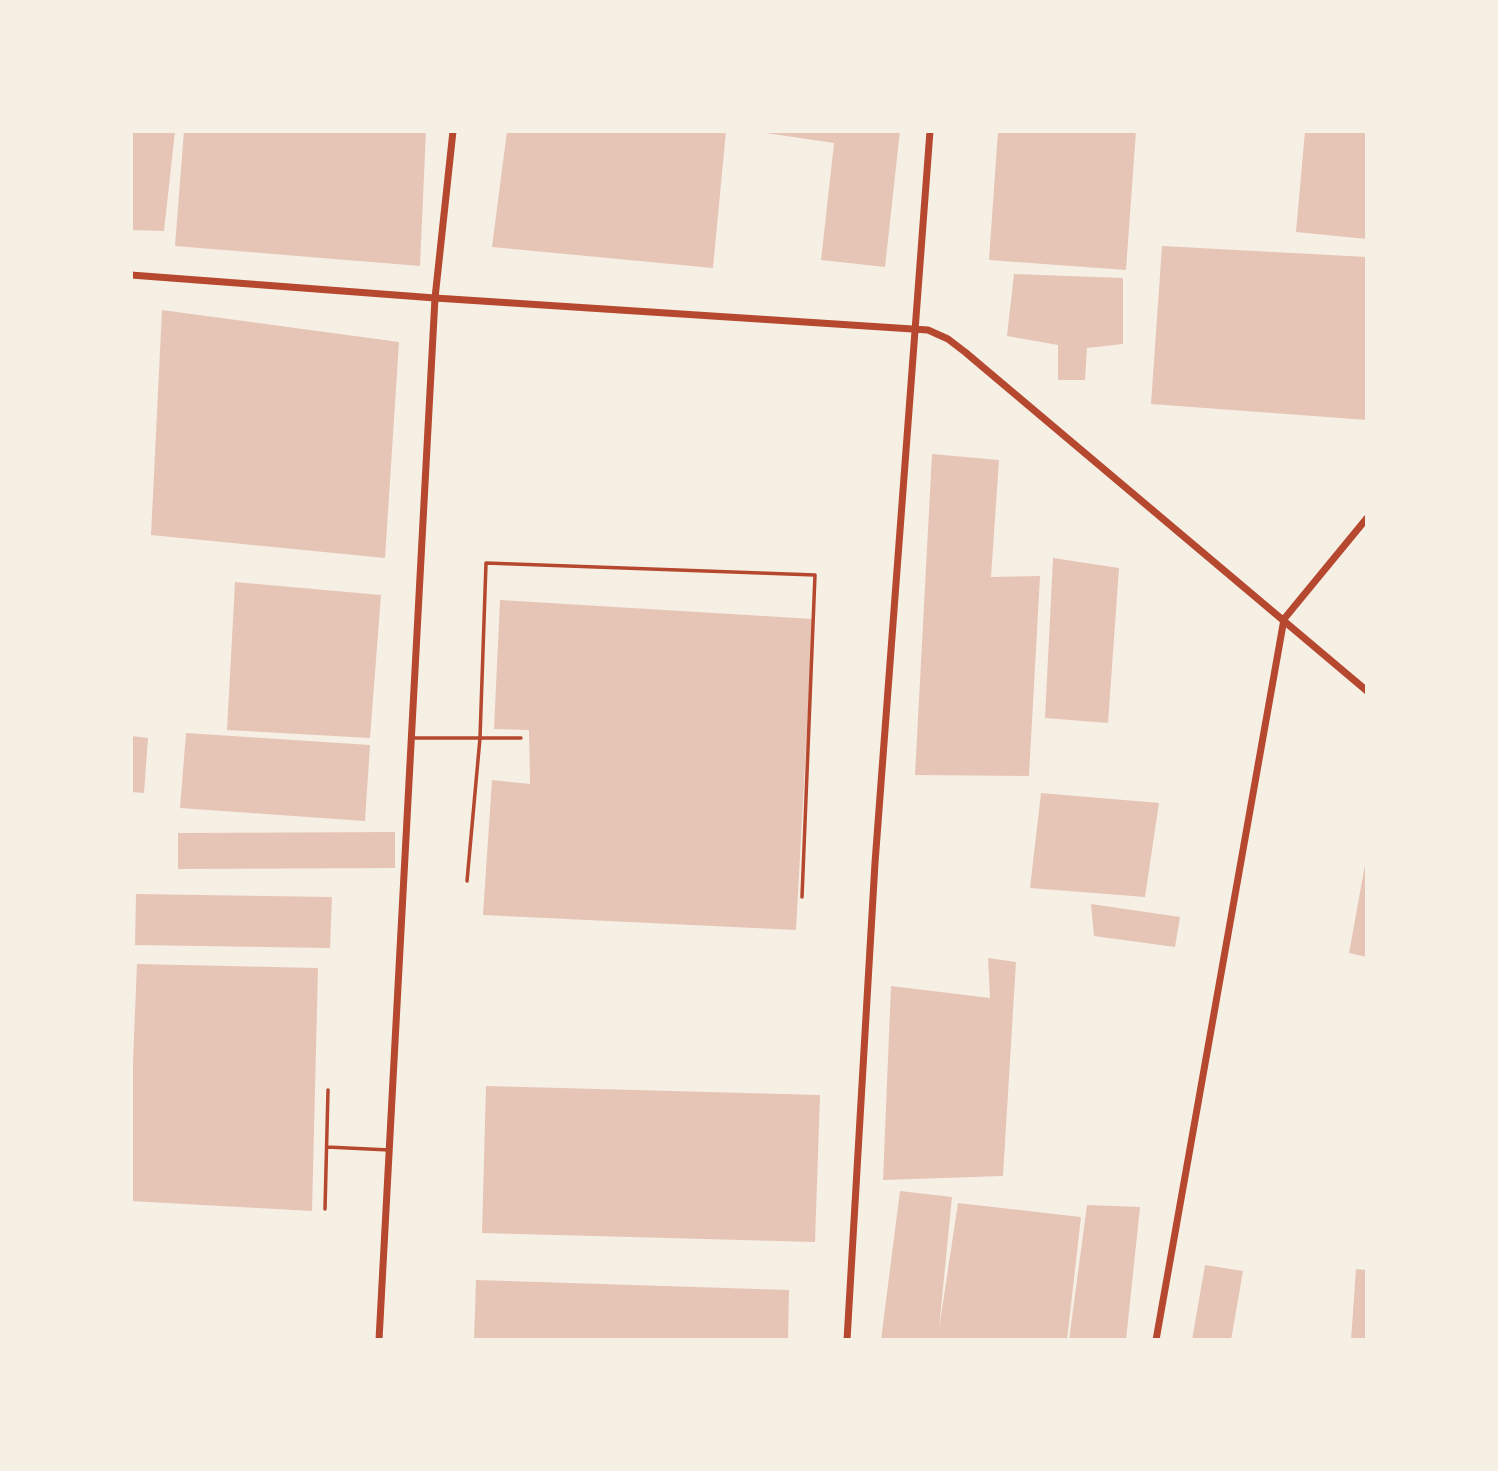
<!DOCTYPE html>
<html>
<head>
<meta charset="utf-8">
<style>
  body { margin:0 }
  #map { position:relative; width:1498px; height:1471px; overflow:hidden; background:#f6efe4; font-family:Jost,sans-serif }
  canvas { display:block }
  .frame { position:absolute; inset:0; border:133px solid #f6efe4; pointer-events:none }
</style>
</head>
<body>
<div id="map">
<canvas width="1498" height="1471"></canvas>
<div class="frame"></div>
</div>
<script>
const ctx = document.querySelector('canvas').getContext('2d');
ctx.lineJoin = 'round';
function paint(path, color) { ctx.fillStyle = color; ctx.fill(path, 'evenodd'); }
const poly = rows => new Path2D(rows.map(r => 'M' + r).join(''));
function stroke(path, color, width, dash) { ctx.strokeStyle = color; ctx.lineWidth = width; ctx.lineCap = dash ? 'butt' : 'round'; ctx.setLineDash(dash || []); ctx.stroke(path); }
paint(poly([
  [131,131,175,131,164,231,131,230],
  [184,131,426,131,420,266,175,246],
  [507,131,726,131,713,268,492,247],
  [752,131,900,131,885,267,821,260,834,143],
  [998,131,1136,131,1126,270,989,260],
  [1305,131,1367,131,1367,239,1296,232],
  [1162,246,1367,257,1367,420,1151,404],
  [1014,274,1123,278,1123,344,1087,348,1085,380,1058,380,1058,345,1007,336],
  [162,310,399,342,385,558,151,535],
  [932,454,999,460,991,577,1040,576,1029,776,915,775],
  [1053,558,1119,568,1108,723,1045,718],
  [235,582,381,595,370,738,227,730],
  [500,600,813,619,796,930,483,915,492,780,530,784,529,730,494,729],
  [186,733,370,745,365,821,180,808],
  [131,736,148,738,144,793,131,792],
  [1041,793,1159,803,1145,897,1030,888],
  [395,832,395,868,178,869,178,833],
  [1365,865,1367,866,1367,957,1349,953],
  [136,894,332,897,330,948,135,945],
  [1091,904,1180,917,1175,947,1094,936],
  [988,958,1016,962,1003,1176,883,1180,891,986,990,998],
  [137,964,318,968,312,1211,131,1201,131,1110],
  [486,1086,820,1095,815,1242,482,1233],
  [900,1191,952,1197,939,1329,958,1203,1081,1217,1067,1340,881,1340],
  [1087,1205,1140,1207,1126,1340,1069,1340],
  [1205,1265,1243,1271,1231,1340,1192,1340],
  [1356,1269,1367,1270,1367,1340,1351,1340],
  [476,1280,789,1290,788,1340,474,1340]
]), '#e6c5b7');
stroke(poly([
  [411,738,521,738],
  [467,881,480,738,486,563,815,575,802,897],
  [327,1147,389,1150],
  [325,1209,328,1090]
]), '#b5482f', 3.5);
stroke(poly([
  [131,275,435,298,928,330,948,339,965,352,1367,691],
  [379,1340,435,298,453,131],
  [847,1340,875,863,930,131],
  [1156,1340,1284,619,1367,518]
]), '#b5482f', 7);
</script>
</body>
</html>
